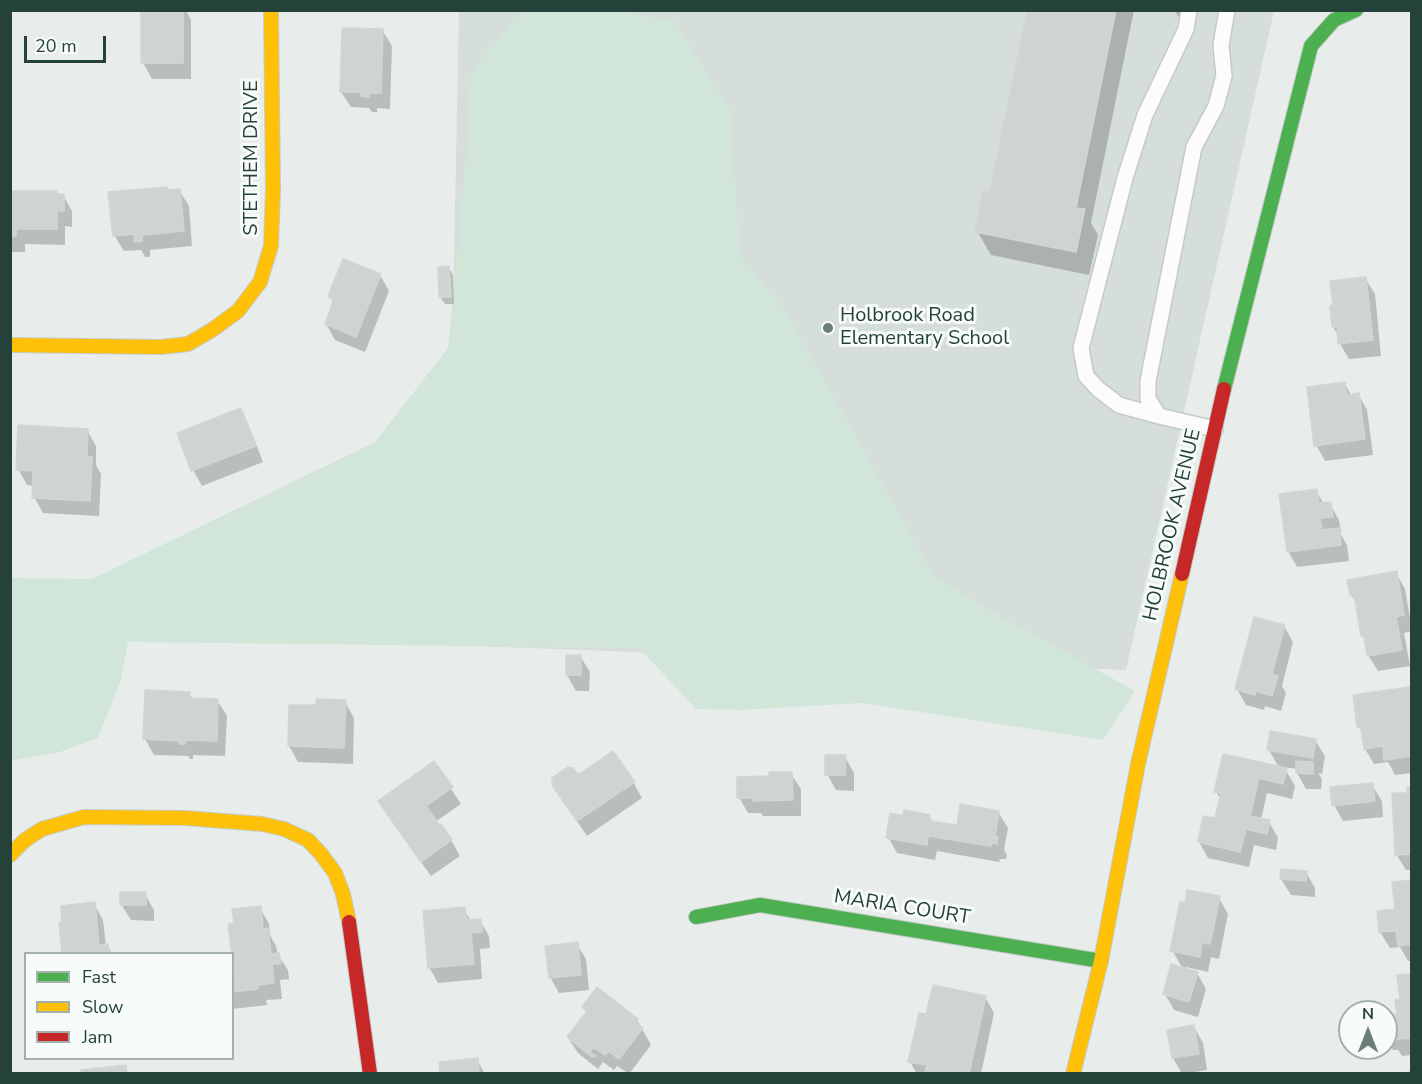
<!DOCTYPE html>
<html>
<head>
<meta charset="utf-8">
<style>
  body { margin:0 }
  #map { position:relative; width:1422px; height:1084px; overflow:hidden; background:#e8edeb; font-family:"Nunito Sans",sans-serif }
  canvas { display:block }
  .frame { position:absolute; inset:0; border:12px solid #24423a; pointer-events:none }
  .legend { position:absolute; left:24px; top:952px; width:210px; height:108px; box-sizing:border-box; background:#f7fbf9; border:2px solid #a3b1ad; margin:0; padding:8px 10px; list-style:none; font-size:18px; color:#24423a }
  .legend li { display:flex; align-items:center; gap:12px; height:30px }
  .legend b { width:30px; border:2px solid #a3b1ad }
  .north { position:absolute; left:1338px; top:1000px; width:60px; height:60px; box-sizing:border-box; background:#f7fbf9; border:2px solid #a3b1ad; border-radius:50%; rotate:0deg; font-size:16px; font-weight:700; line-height:24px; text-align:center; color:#24423a }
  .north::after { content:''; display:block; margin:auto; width:21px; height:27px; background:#697e78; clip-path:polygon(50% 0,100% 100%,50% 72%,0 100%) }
  .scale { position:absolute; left:24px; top:36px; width:82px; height:27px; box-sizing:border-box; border:3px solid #24423a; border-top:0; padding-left:8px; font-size:18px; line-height:21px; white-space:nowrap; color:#24423a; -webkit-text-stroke:4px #f7fbf9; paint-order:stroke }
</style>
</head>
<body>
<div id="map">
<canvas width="1422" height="1084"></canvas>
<div class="frame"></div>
<ul class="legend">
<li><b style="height:8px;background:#4caf50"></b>Fast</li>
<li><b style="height:8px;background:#ffc107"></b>Slow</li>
<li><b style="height:8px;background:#c62828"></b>Jam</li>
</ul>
<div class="north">N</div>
<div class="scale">20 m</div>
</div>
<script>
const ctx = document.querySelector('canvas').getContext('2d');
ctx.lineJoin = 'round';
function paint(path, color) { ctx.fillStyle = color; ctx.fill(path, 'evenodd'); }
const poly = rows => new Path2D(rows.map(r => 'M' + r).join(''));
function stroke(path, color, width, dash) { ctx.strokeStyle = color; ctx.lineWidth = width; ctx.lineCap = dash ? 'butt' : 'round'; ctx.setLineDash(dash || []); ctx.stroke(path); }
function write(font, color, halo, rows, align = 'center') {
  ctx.font = font + ' "Nunito Sans",sans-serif'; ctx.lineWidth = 6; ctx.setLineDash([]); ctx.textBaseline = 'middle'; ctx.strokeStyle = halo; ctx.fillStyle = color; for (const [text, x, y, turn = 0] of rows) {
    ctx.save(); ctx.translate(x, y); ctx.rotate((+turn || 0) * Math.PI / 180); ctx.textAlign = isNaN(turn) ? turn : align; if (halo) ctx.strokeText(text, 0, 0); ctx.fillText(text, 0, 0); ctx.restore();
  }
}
paint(poly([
  [459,11,1274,11,1126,670,446,645]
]), '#d6dedb');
paint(poly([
  [521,11,623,11,675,22,730,111,740,256,785,310,934,576,991,611,1135,691,1103,740,862,703,739,710,696,709,639,648,128,642,121,680,98,738,60,752,11,761,11,570,13,578,92,579,375,442,448,348,466,159,471,73]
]), '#d1e6d8');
paint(poly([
  [143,10,186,10,191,20,191,79,152,79,143,63],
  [1029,10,1134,10,1091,223,1098,235,1089,275,991,255,977,231,992,194],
  [1175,10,1189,10,1187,18,1178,16],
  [382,30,392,46,390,109,377,108,377,112,372,112,369,108,351,107,341,92],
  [179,190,189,206,192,246,150,250,150,257,145,257,141,250,124,251,114,235,168,192],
  [10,192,63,195,72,211,72,227,65,226,65,245,25,244,25,252,10,252],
  [449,268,453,275,454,304,445,304,440,297],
  [380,275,389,291,365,352,335,340,326,324,334,304,330,296],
  [1365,278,1375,294,1381,356,1349,359,1340,344,1339,337,1333,327,1331,307],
  [1345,384,1351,395,1358,394,1367,410,1373,455,1325,461,1316,445],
  [240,410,249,426,263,462,202,486,193,470],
  [87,430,96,446,96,465,101,474,99,516,43,513,34,497,34,486,27,485,18,469],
  [1316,491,1324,504,1330,504,1339,520,1341,532,1340,533,1347,545,1349,561,1297,567,1288,551],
  [1396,573,1405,589,1412,630,1412,631,1404,633,1410,666,1378,671,1368,655,1366,642,1363,636,1357,605,1351,594],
  [1284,626,1293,642,1282,686,1286,693,1281,711,1265,706,1264,710,1246,705,1237,689],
  [580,656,590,672,589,691,576,691,567,675],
  [1409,689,1412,693,1412,773,1395,775,1388,762,1374,764,1365,749,1364,735,1359,727],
  [189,693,192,699,217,700,227,716,225,756,193,755,193,759,190,759,188,756,154,755,145,739],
  [345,702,354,718,353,764,298,762,289,746,317,707],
  [1315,740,1325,756,1322,774,1318,773,1322,779,1321,789,1306,789,1297,773,1297,769,1284,767,1295,786,1292,799,1267,793,1261,820,1269,822,1278,838,1276,850,1254,845,1249,867,1208,858,1199,842,1216,820,1221,800,1216,792,1279,768,1269,750],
  [845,757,854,773,854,791,836,790,827,774],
  [434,763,461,804,435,822,451,840,460,856,431,876,389,817],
  [791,774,801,789,801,816,763,816,761,813,748,813,739,797,770,778],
  [577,777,633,782,642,798,587,836,563,801,554,784],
  [1372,785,1382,801,1383,817,1343,821,1334,805],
  [1412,789,1412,870,1406,870,1396,854,1409,794],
  [998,812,1008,828,1004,850,1007,855,1006,859,1000,859,999,862,937,851,935,860,897,853,888,837,904,817,929,816,933,823,958,827],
  [1282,871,1306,872,1315,888,1315,897,1291,895,1281,879],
  [1412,882,1412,961,1408,961,1400,947,1390,948,1380,932,1396,911],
  [145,894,154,910,154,921,131,920,121,904],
  [1219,898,1228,914,1219,959,1211,957,1208,972,1186,967,1185,970,1197,973,1206,989,1198,1017,1174,1010,1165,994,1183,969,1172,950],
  [94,904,103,920,106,946,108,946,112,954,64,954],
  [260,908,269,924,270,935,276,946,278,955,288,970,289,979,280,980,282,999,266,1000,267,1005,232,1009,232,973,235,973,235,924],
  [464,909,471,921,480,921,489,936,490,948,480,949,482,979,438,983,429,967],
  [577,944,586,959,589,990,559,993,550,977],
  [1412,975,1412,1055,1402,1056,1398,1050,1393,1050,1386,1037,1386,1018,1398,1017,1401,1001],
  [985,997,994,1013,981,1074,917,1074,910,1062,927,1016],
  [584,1007,637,1020,651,1045,629,1074,617,1066,614,1070,603,1062,598,1069,578,1053,568,1038,587,1013],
  [1194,1027,1203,1043,1207,1070,1182,1074,1173,1058],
  [477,1060,485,1074,441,1074],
  [1412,1071,1412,1074,1394,1074]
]), '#0003');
const building = poly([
  [141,10,183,10,183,63,141,63,141,10],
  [1027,10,1116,10,1076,208,1085,209,1076,252,975,232,983,191,990,192,1027,10],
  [342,28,383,29,381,93,369,93,369,97,361,96,361,92,340,92,342,28],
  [167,187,167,190,180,189,184,231,142,235,142,241,134,242,134,234,113,236,108,192,167,187],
  [10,191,57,191,57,194,64,194,64,211,57,211,57,229,16,229,16,236,10,236,10,191],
  [343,259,381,274,356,337,325,324,334,299,328,296,343,259],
  [449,266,451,297,439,297,438,267,449,266],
  [1366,277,1373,340,1338,344,1337,327,1332,327,1330,306,1333,305,1330,281,1366,277],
  [1345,382,1347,395,1359,393,1365,439,1314,446,1307,387,1345,382],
  [241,408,256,446,191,471,177,433,241,408],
  [18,425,88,429,87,457,92,457,90,501,32,498,33,471,16,470,18,425],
  [1317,489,1319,503,1331,502,1333,517,1320,518,1322,530,1339,528,1341,545,1287,552,1279,494,1317,489],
  [1397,571,1404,615,1396,617,1402,650,1367,656,1364,636,1361,636,1354,594,1350,595,1347,580,1397,571],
  [1254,617,1285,625,1272,674,1278,676,1272,696,1256,691,1255,695,1235,689,1254,617],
  [566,655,581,655,581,675,566,675,566,655],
  [1410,687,1412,699,1412,756,1384,760,1383,746,1364,749,1361,727,1357,727,1353,695,1410,687],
  [145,690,190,692,189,698,218,699,217,741,185,740,185,744,179,744,179,741,143,739,145,690],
  [316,699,346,700,344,748,288,746,289,705,316,705,316,699],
  [1270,731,1316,739,1313,758,1267,750,1270,731],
  [613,751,635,782,577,821,552,785,552,778,568,767,573,768,578,775,613,751],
  [1223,754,1287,768,1283,784,1259,778,1250,816,1270,820,1267,834,1246,829,1240,852,1198,842,1203,816,1215,818,1221,793,1214,792,1223,754],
  [825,755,846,755,845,775,825,775,825,755],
  [434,761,453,787,426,806,440,826,441,824,452,840,421,862,378,801,434,761],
  [1296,761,1313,762,1313,774,1296,773,1296,761],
  [769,772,792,772,793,800,753,801,753,798,737,798,737,777,769,776,769,772],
  [1373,783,1375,801,1332,806,1330,787,1373,783],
  [1407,787,1412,787,1412,854,1395,855,1392,793,1407,793,1407,787],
  [960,804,999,811,995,837,998,837,997,844,991,843,991,846,928,836,927,845,886,838,890,813,903,816,904,810,930,815,929,821,957,825,960,804],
  [1281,869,1307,871,1306,881,1280,879,1281,869],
  [1412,880,1412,944,1398,946,1396,931,1379,932,1377,911,1395,909,1392,882,1412,880],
  [1187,890,1220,896,1210,944,1202,942,1200,957,1170,951,1180,902,1185,903,1187,890],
  [120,892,146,892,146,905,120,905,120,892],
  [95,902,99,945,108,944,109,954,62,954,59,923,62,922,61,906,95,902],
  [261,906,263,929,268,928,271,954,279,953,281,964,272,964,274,983,258,985,258,989,232,992,232,971,234,971,232,954,228,924,234,923,232,909,261,906],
  [465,907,467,920,481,919,482,932,471,933,474,964,428,968,423,911,465,907],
  [578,942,581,975,549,978,545,946,578,942],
  [1171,964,1198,972,1189,1002,1163,994,1171,964],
  [1412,974,1412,1038,1391,1040,1390,1034,1386,1034,1386,1016,1397,1015,1395,1000,1400,999,1397,975,1412,974],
  [933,985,986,996,969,1074,935,1074,925,1071,927,1065,908,1062,919,1013,926,1014,933,985],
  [597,987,638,1019,636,1023,643,1028,619,1059,608,1051,605,1055,593,1047,590,1052,596,1056,592,1057,567,1037,587,1011,582,1007,597,987],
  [1194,1025,1199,1054,1172,1058,1167,1030,1194,1025],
  [478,1058,479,1074,440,1074,439,1062,478,1058],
  [126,1065,127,1074,81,1074,81,1070,126,1065]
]);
paint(building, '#cfd4d2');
stroke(building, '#d1d6d4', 1.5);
const lane = poly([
  [1159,416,1119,405,1098,389,1086,376,1081,348,1125,178,1145,115,1186,29,1189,10],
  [1215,429,1159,416,1148,399,1148,381,1194,147,1216,106,1224,76,1221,45,1227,10]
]);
const fast = poly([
  [1224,389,1311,46,1334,20,1356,10],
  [696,917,760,905,1101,961]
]);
const slow = poly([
  [10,345,161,347,188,344,212,330,238,311,260,282,271,246,273,190,271,10],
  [10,855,25,840,42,829,84,817,185,818,262,824,284,829,308,840,321,854,335,873,343,894,349,922],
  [1073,1074,1101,961,1138,764,1182,574]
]);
const jam = poly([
  [1182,574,1224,389],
  [349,922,370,1074]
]);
stroke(lane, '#c5cac8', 18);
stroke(fast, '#c3cbc8', 16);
stroke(slow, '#c3cbc8', 16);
stroke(jam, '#c3cbc8', 16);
stroke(lane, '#fcfcfc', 15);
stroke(fast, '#4caf50', 14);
stroke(slow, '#ffc107', 14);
stroke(jam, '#c62828', 14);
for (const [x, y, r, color] of [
  [828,328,6,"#697e78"]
]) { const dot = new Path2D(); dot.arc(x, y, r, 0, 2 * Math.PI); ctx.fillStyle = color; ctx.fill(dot); stroke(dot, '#f7fbf9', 2); }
write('20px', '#24423a', '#f7fbf9', [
  ["STETHEM DRIVE",252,158,-90],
  ["HOLBROOK AVENUE",1173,525,-77],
  ["MARIA COURT",902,908,9]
]);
write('20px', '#24423a', '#f7fbf9', [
  ["Holbrook Road",840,316],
  ["Elementary School",840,339]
], 'left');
</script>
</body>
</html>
